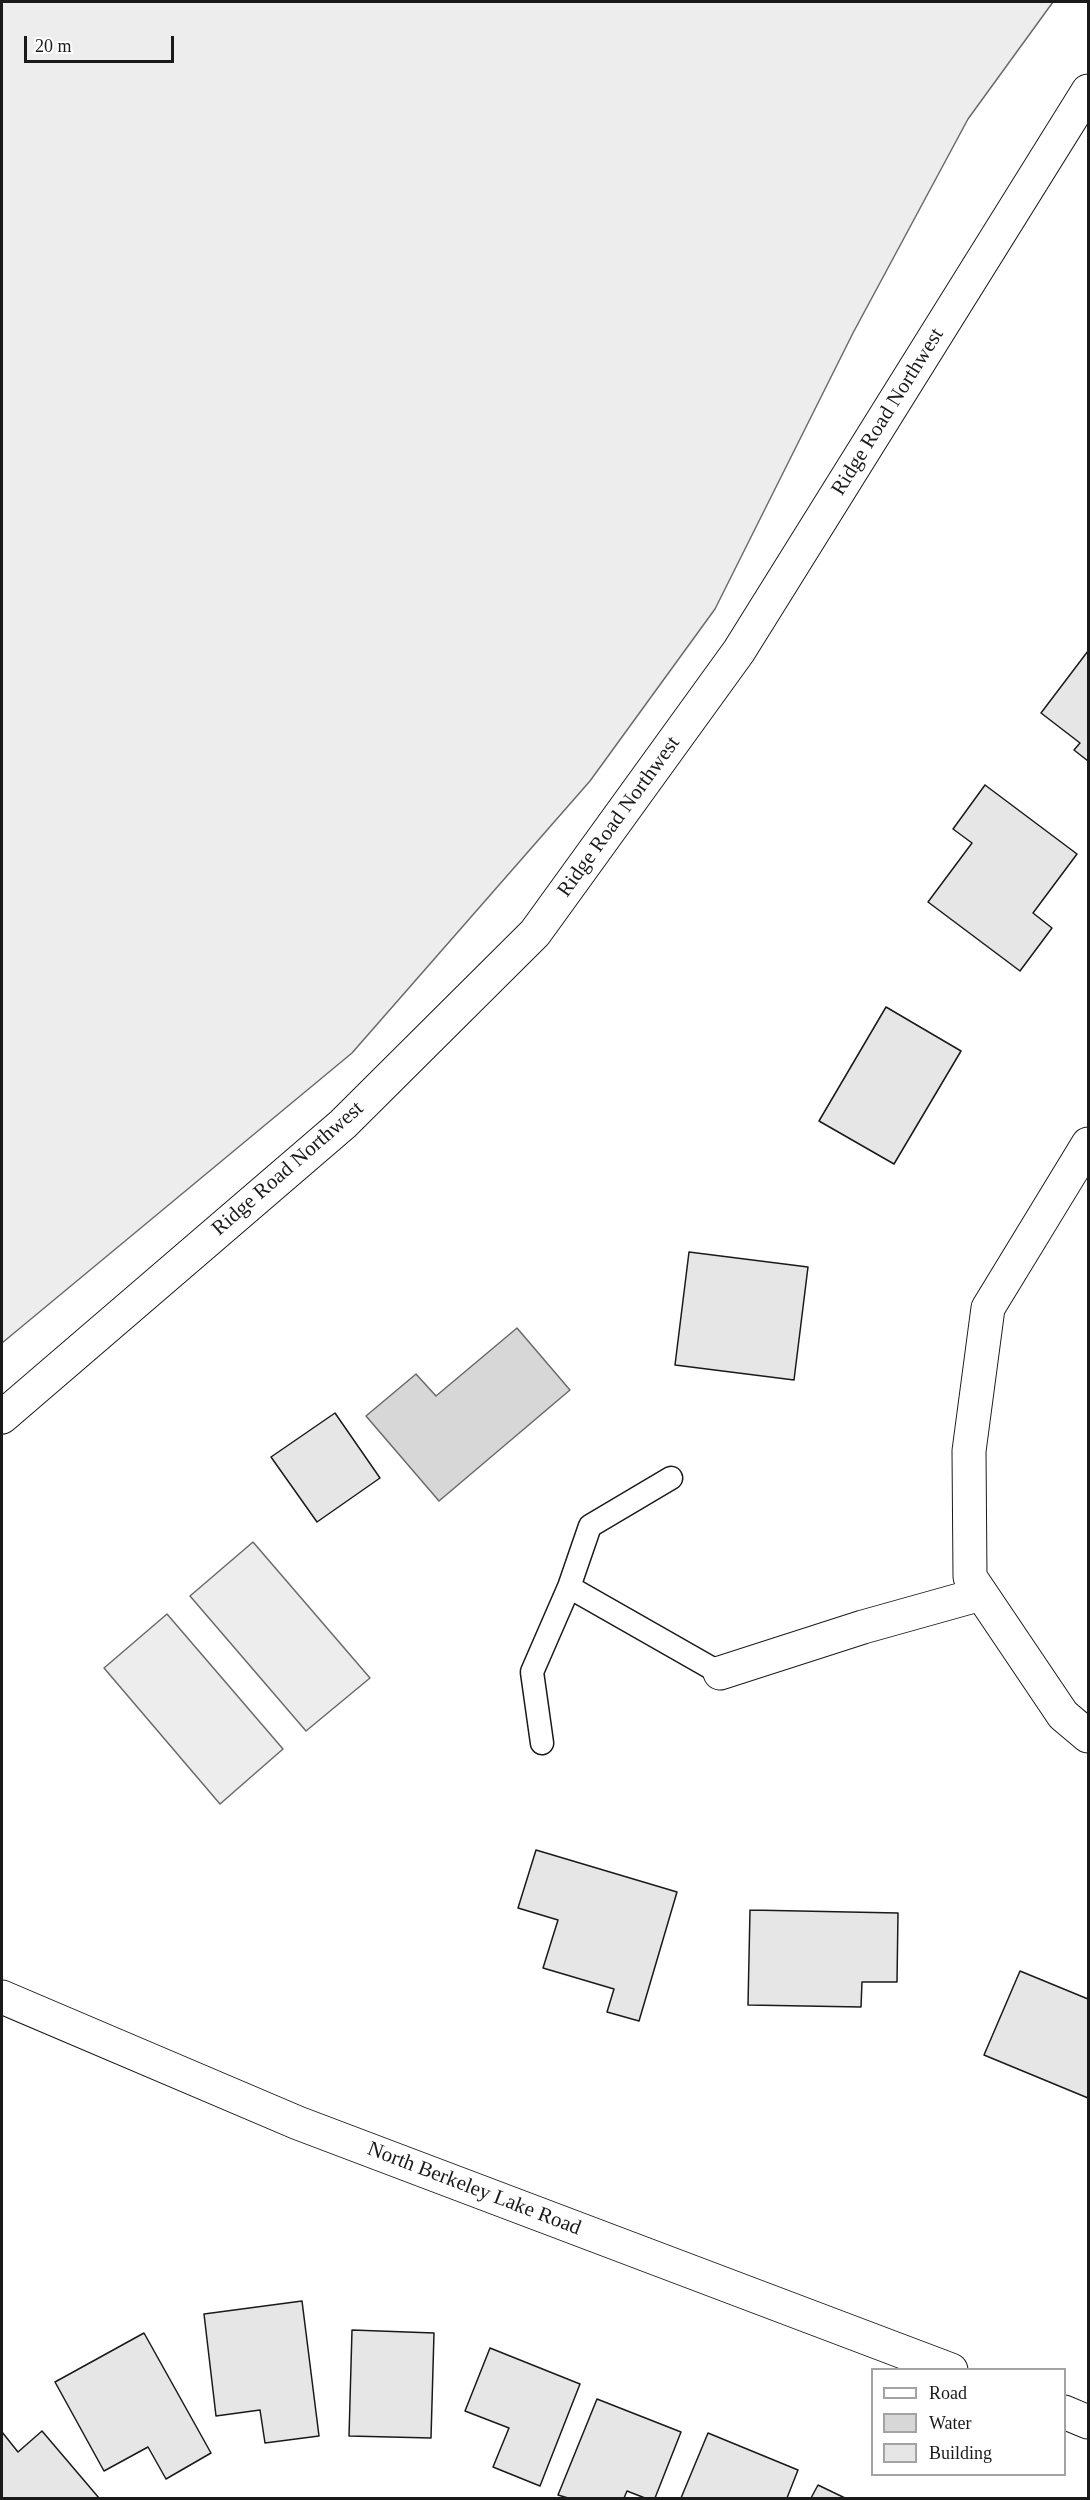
<!DOCTYPE html>
<html>
<head>
<meta charset="utf-8">
<style>
  body { margin:0 }
  #map { position:relative; width:1090px; height:2500px; overflow:hidden; background:#fff; font-family:"Times New Roman",serif }
  canvas { display:block }
  .frame { position:absolute; inset:0; border:3px solid #1a1a1a; pointer-events:none }
  .legend { position:absolute; left:871px; top:2368px; width:195px; height:108px; box-sizing:border-box; background:#fff; border:2px solid #a3a3a3; margin:0; padding:8px 10px; list-style:none; font-size:18px; color:#1a1a1a }
  .legend li { display:flex; align-items:center; gap:12px; height:30px }
  .legend b { width:30px; border:2px solid #a3a3a3 }
  .scale { position:absolute; left:24px; top:36px; width:150px; height:27px; box-sizing:border-box; border:3px solid #1a1a1a; border-top:0; padding-left:8px; font-size:18px; line-height:21px; white-space:nowrap; color:#1a1a1a; -webkit-text-stroke:4px #fff; paint-order:stroke }
</style>
</head>
<body>
<div id="map">
<canvas width="1090" height="2500"></canvas>
<div class="frame"></div>
<ul class="legend">
<li><b style="height:8px;background:#fff"></b>Road</li>
<li><b style="height:16px;background:#d7d7d7"></b>Water</li>
<li><b style="height:16px;background:#e6e6e6"></b>Building</li>
</ul>
<div class="scale">20 m</div>
</div>
<script>
const ctx = document.querySelector('canvas').getContext('2d');
ctx.lineJoin = 'round';
function paint(path, color) { ctx.fillStyle = color; ctx.fill(path, 'evenodd'); }
const poly = rows => new Path2D(rows.map(r => 'M' + r).join(''));
function stroke(path, color, width, dash) { ctx.strokeStyle = color; ctx.lineWidth = width; ctx.lineCap = dash ? 'butt' : 'round'; ctx.setLineDash(dash || []); ctx.stroke(path); }
function write(font, color, halo, rows, align = 'center') {
  ctx.font = font + ' "Times New Roman",serif'; ctx.lineWidth = 4.5; ctx.setLineDash([]); ctx.textBaseline = 'middle'; ctx.strokeStyle = halo; ctx.fillStyle = color; for (const [text, x, y, turn = 0] of rows) {
    ctx.save(); ctx.translate(x, y); ctx.rotate((+turn || 0) * Math.PI / 180); ctx.textAlign = isNaN(turn) ? turn : align; if (halo) ctx.strokeText(text, 0, 0); ctx.fillText(text, 0, 0); ctx.restore();
  }
}
const built = poly([
  [2,2,1053,2,968,119,853,333,715,609,590,781,352,1053,2,1343,2,2],
  [253,1542,370,1678,306,1731,190,1596,253,1542],
  [167,1614,283,1749,220,1804,104,1668,167,1614]
]);
paint(built, '#ededed');
stroke(built, '#6a6a6a', 1.5);
const water = poly([
  [517,1328,570,1390,439,1501,366,1416,416,1374,436,1396,517,1328]
]);
paint(water, '#d7d7d7');
stroke(water, '#6a6a6a', 1.5);
const building = poly([
  [1088,651,1088,761,1074,750,1080,743,1041,713,1088,651],
  [985,785,1077,854,1033,913,1052,928,1020,971,928,902,972,843,953,829,985,785],
  [886,1007,961,1051,894,1164,819,1121,886,1007],
  [689,1252,808,1267,794,1380,675,1365,689,1252],
  [335,1413,380,1478,317,1522,271,1457,335,1413],
  [536,1850,677,1892,639,2021,607,2012,614,1989,543,1968,558,1920,518,1908,536,1850],
  [750,1910,898,1913,897,1982,862,1982,861,2007,748,2005,750,1910],
  [1020,1971,1088,1999,1088,2098,984,2055,1020,1971],
  [302,2301,319,2436,265,2443,260,2410,216,2416,204,2314,302,2301],
  [352,2330,434,2333,431,2438,349,2436,352,2330],
  [144,2333,211,2453,166,2479,148,2447,104,2471,55,2382,144,2333],
  [490,2348,580,2384,540,2486,493,2467,509,2428,465,2411,490,2348],
  [597,2399,681,2432,655,2498,645,2498,627,2491,624,2498,568,2498,558,2495,597,2399],
  [42,2431,99,2498,2,2498,2,2432,18,2452,42,2431],
  [708,2433,798,2470,787,2498,681,2498,708,2433],
  [818,2485,845,2498,811,2498,818,2485]
]);
paint(building, '#e6e6e6');
stroke(building, '#1a1a1a', 1.5);
const service = poly([
  [569,1587,590,1526,671,1478],
  [542,1743,532,1672,569,1587,720,1673]
]);
const minor = poly([
  [1088,1144,988,1308,969,1451,970,1577,1063,1715,1088,1736],
  [2,1417,343,1124,535,933,739,651,1088,91],
  [720,1673,863,1627,981,1594]
]);
const tertiary = poly([
  [2,1997,298,2123,951,2370],
  [1064,2412,1088,2422]
]);
stroke(service, '#1a1a1a', 25);
stroke(minor, '#1a1a1a', 35);
stroke(tertiary, '#1a1a1a', 35);
stroke(service, '#fff', 22);
stroke(minor, '#fff', 33);
stroke(tertiary, '#fff', 33);
write('21px', '#1a1a1a', '#fff', [
  ["Ridge Road Northwest",888,412,-58],
  ["Ridge Road Northwest",619,817,-54],
  ["Ridge Road Northwest",288,1169,-41],
  ["North Berkeley Lake Road",474,2189,21]
]);
</script>
</body>
</html>
